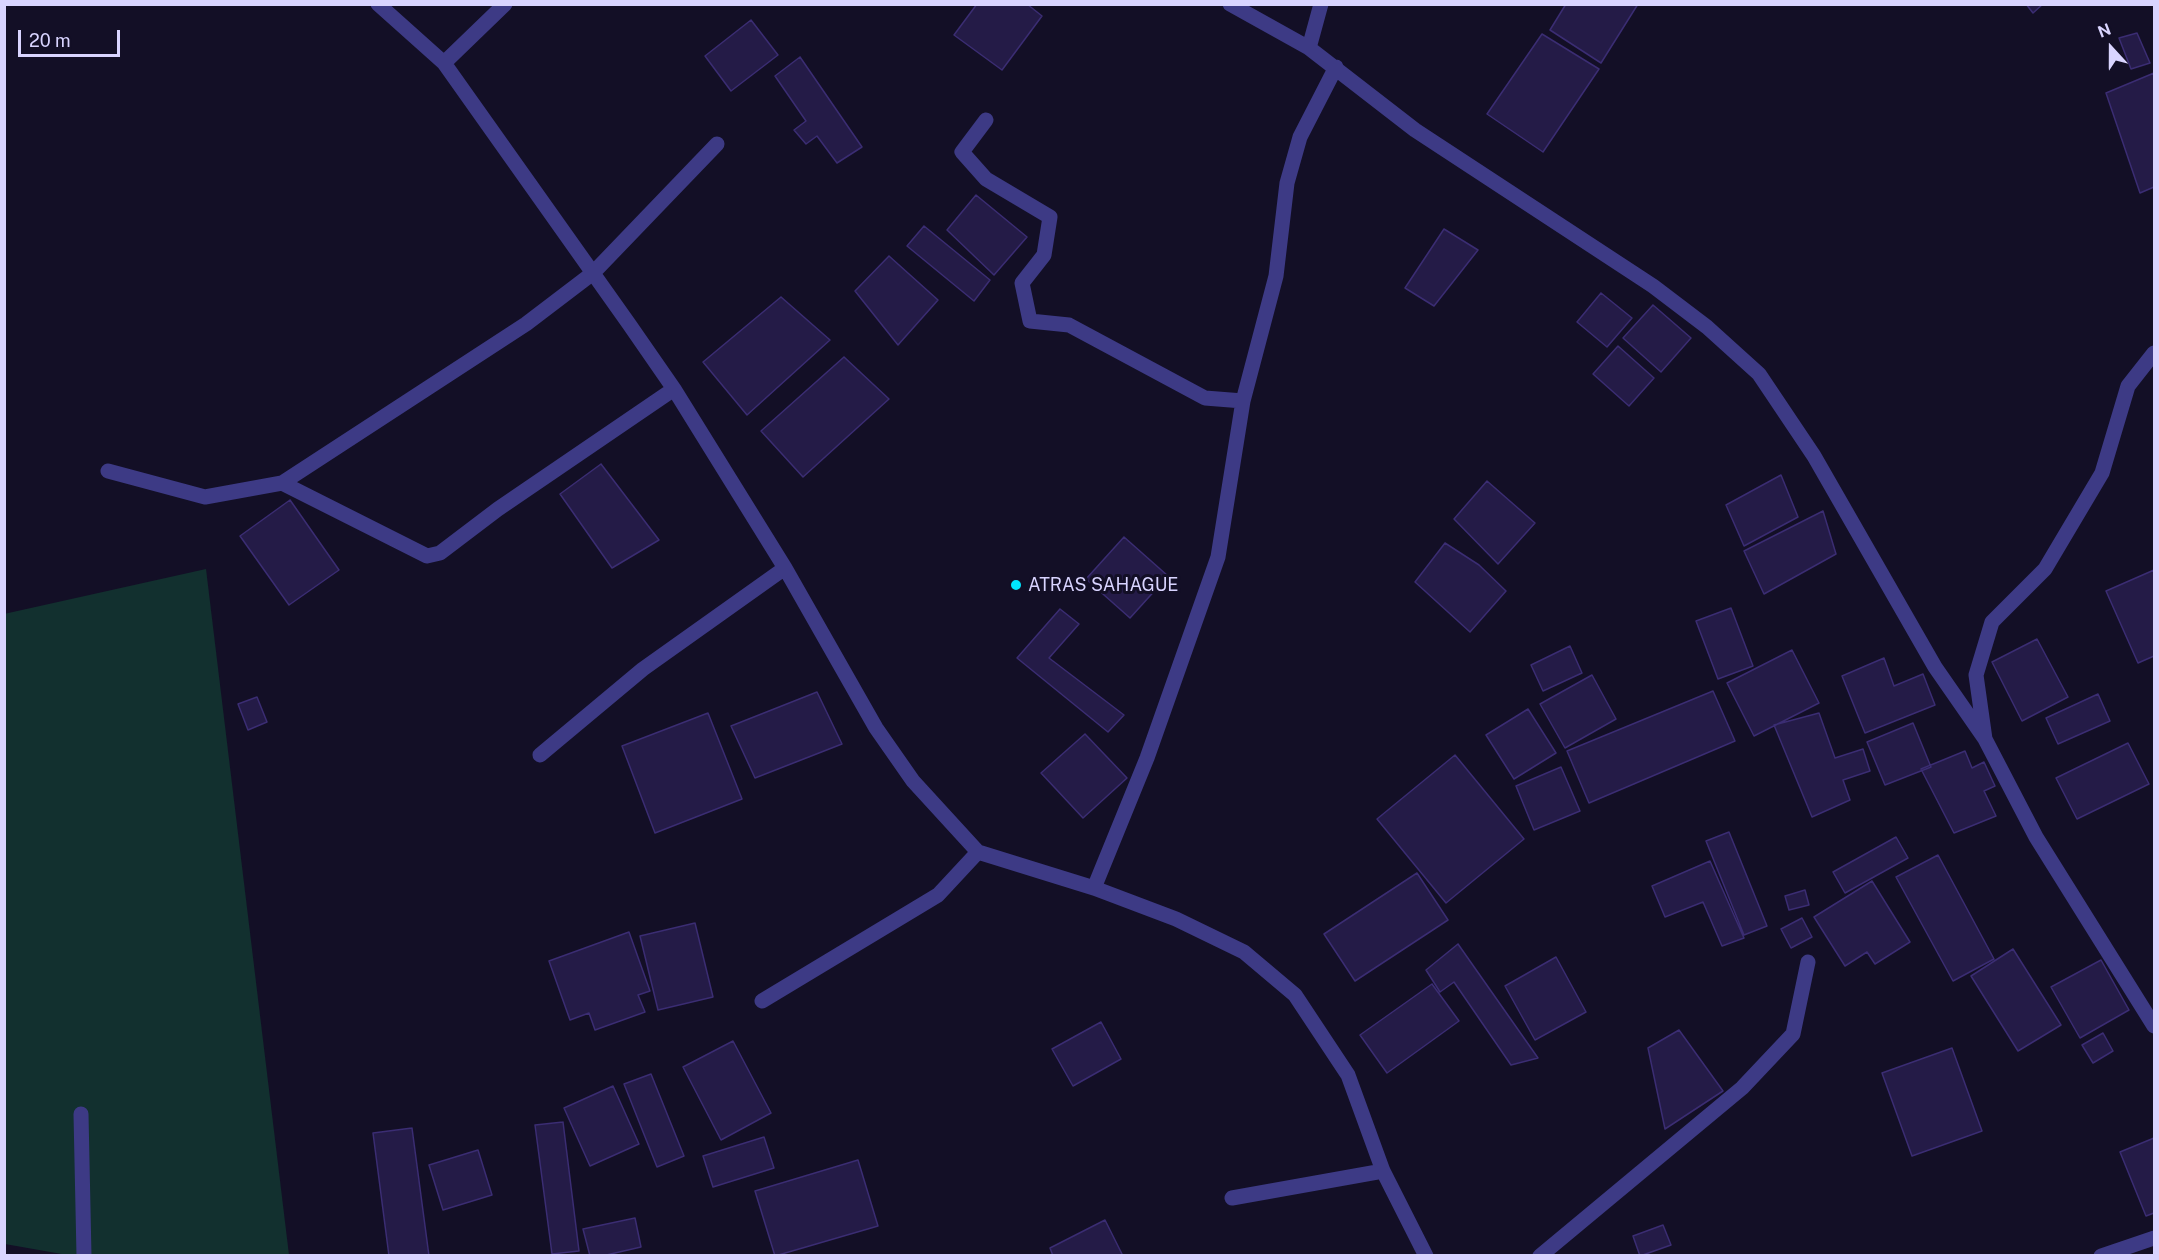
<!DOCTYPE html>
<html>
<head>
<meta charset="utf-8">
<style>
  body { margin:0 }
  #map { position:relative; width:2159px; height:1260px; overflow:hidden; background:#130f26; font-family:"Public Sans",sans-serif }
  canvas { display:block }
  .frame { position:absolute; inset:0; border:6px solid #d9d4ff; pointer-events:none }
  .north { position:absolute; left:2081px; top:18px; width:60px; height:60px; -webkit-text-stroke:4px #130f26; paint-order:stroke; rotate:339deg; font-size:16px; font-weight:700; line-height:24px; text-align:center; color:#d9d4ff }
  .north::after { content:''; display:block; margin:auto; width:21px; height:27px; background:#d9d4ff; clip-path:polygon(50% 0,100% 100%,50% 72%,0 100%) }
  .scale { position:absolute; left:18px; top:30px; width:102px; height:27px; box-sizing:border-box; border:3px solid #d9d4ff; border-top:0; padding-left:8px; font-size:18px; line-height:21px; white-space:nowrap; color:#d9d4ff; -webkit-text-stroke:4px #130f26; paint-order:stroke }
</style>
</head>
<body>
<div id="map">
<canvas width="2159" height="1260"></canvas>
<div class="frame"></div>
<div class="north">N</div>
<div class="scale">20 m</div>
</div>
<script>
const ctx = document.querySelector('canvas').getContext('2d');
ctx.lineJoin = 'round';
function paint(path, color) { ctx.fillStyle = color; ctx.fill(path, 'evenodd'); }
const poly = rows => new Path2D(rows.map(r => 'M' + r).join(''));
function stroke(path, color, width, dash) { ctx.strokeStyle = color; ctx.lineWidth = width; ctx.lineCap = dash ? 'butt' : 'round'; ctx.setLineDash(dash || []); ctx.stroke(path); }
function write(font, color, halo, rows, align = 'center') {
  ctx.font = font + ' "Public Sans",sans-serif'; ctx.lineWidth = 6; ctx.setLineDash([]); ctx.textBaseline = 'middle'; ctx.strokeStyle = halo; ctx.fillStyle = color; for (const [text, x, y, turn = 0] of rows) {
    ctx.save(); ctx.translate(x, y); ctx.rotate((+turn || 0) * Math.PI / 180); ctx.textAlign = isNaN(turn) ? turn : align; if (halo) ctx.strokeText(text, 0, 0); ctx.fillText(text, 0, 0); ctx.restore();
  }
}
paint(poly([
  [206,569,289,1255,73,1256,5,1244,4,614]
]), '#12302f');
const building = poly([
  [977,4,1027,4,1042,16,1002,70,954,35,977,4],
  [1566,4,1638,4,1601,63,1550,30,1566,4],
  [2026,4,2043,4,2033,13,2026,4],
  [751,20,778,55,731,91,705,56,751,20],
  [2137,33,2150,63,2131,69,2119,38,2137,33],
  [1542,34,1599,69,1543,152,1487,114,1542,34],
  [800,57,862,147,837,163,817,136,806,144,794,130,806,121,775,76,800,57],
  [2154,73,2154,187,2140,193,2106,93,2154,73],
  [976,195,1027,237,994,275,947,230,976,195],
  [924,226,990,280,974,301,907,246,924,226],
  [1444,229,1478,250,1434,306,1405,288,1444,229],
  [889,256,938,300,898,345,855,291,889,256],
  [1601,293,1632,318,1607,347,1577,322,1601,293],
  [781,297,830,340,747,415,703,362,781,297],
  [1653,305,1691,338,1661,372,1623,338,1653,305],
  [1618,346,1654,378,1629,406,1593,374,1618,346],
  [844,357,889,399,803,477,761,431,844,357],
  [601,464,659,540,612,568,560,494,601,464],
  [1781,475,1798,517,1744,546,1726,505,1781,475],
  [1487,481,1535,523,1498,564,1454,519,1487,481],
  [290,500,339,570,289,605,240,536,290,500],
  [1823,511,1836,554,1764,594,1744,551,1823,511],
  [1124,537,1168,576,1130,618,1086,579,1124,537],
  [1445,543,1479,565,1506,591,1470,632,1415,582,1445,543],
  [2154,570,2154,656,2138,663,2106,591,2154,570],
  [1731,608,1753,666,1718,679,1696,621,1731,608],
  [1060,609,1079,624,1049,658,1124,715,1108,732,1017,658,1060,609],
  [2037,639,2068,697,2022,721,1992,662,2037,639],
  [1570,646,1582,673,1543,691,1531,665,1570,646],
  [1792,650,1819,703,1754,736,1727,683,1792,650],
  [1884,658,1894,686,1923,674,1935,705,1865,733,1842,676,1884,658],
  [1592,675,1616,719,1565,748,1540,704,1592,675],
  [1713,691,1735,741,1589,803,1567,751,1713,691],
  [817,692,842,744,755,778,731,726,817,692],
  [2098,694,2110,721,2058,744,2046,718,2098,694],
  [257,697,267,722,248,730,238,704,257,697],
  [1528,709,1556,753,1514,779,1486,735,1528,709],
  [708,713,742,799,655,833,622,746,708,713],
  [1819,713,1835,758,1863,749,1870,771,1843,780,1850,800,1812,817,1774,725,1819,713],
  [1913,723,1931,767,1885,785,1867,742,1913,723],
  [1085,734,1127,778,1083,818,1041,773,1085,734],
  [2128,743,2149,784,2077,819,2056,778,2128,743],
  [1965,751,1972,768,1984,762,1995,786,1984,791,1996,816,1954,833,1921,769,1965,751],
  [1455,755,1524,839,1446,903,1377,819,1455,755],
  [1561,767,1580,811,1534,830,1516,786,1561,767],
  [1729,832,1767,926,1744,935,1706,841,1729,832],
  [1896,837,1908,858,1845,893,1833,872,1896,837],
  [1938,855,1994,959,1953,981,1896,877,1938,855],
  [1710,861,1744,938,1722,946,1703,902,1665,917,1652,886,1710,861],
  [1417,873,1448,920,1355,981,1324,934,1417,873],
  [1872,881,1910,942,1875,964,1867,952,1845,966,1814,917,1872,881],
  [1805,890,1809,905,1789,910,1785,896,1805,890],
  [1802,918,1812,937,1791,948,1781,929,1802,918],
  [695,923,713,997,658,1010,640,936,695,923],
  [629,932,650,991,638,995,645,1012,595,1030,589,1013,570,1020,549,961,629,932],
  [1458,944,1538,1058,1511,1065,1454,982,1440,992,1426,970,1458,944],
  [2013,949,2061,1025,2018,1051,1971,976,2013,949],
  [1556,957,1586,1012,1535,1040,1505,986,1556,957],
  [2101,960,2129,1010,2080,1038,2051,987,2101,960],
  [1432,984,1459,1021,1387,1073,1360,1035,1432,984],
  [1101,1022,1121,1059,1073,1086,1052,1049,1101,1022],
  [1679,1030,1723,1091,1665,1129,1648,1048,1679,1030],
  [2103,1033,2113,1051,2093,1063,2082,1045,2103,1033],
  [733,1041,771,1113,721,1140,683,1067,733,1041],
  [1952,1048,1982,1131,1912,1156,1882,1073,1952,1048],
  [651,1074,684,1156,657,1167,624,1084,651,1074],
  [613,1086,639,1144,590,1166,564,1108,613,1086],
  [563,1122,579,1251,552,1254,535,1125,563,1122],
  [412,1128,429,1256,389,1256,373,1133,412,1128],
  [764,1137,774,1168,713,1187,703,1156,764,1137],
  [2154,1138,2154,1213,2146,1216,2120,1152,2154,1138],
  [478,1150,492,1195,443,1210,429,1165,478,1150],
  [858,1160,878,1226,775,1256,755,1191,858,1160],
  [635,1218,641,1247,602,1256,590,1256,583,1229,635,1218],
  [1105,1220,1123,1256,1053,1256,1050,1248,1105,1220],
  [1663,1225,1671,1245,1640,1256,1633,1236,1663,1225]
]);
paint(building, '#241b47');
stroke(building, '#3b2d73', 1.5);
stroke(poly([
  [378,4,444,63,629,324,674,389,785,568,876,728,913,781,978,852,1094,888,1176,919,1244,952,1295,995,1348,1075,1383,1171,1426,1256],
  [1230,4,1309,48,1415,130,1653,286,1707,327,1759,374,1814,456,1935,667,1985,739],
  [1309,48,1321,4],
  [444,63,505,4],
  [986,120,962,152,986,179,1050,217,1044,255,1022,283,1030,321,1069,325,1205,398,1243,401],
  [2154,353,2128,386,2102,473,2045,569,1992,622,1976,675,1985,739,2036,837,2154,1026],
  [108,471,205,497,282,483,526,324,593,273,717,144],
  [282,483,427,556,440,553,498,509,674,389],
  [540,755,643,669,785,568],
  [1094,888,1147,758,1218,557,1243,401,1276,276,1287,183,1300,137,1336,67],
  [762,1001,938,895,978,852],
  [81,1114,84,1256],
  [1232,1198,1383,1171],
  [1540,1256,1742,1088,1793,1034,1808,962],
  [2101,1256,2154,1238]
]), '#3d3a85', 15);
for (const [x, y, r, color] of [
  [1016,585,6,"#00e5ff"]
]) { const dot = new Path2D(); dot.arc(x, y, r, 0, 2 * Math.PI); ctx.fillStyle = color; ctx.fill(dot); stroke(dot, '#130f26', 2); }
write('18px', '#d9d4ff', '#130f26', [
  ["ATRAS SAHAGUE",1028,585]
], 'left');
</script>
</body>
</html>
